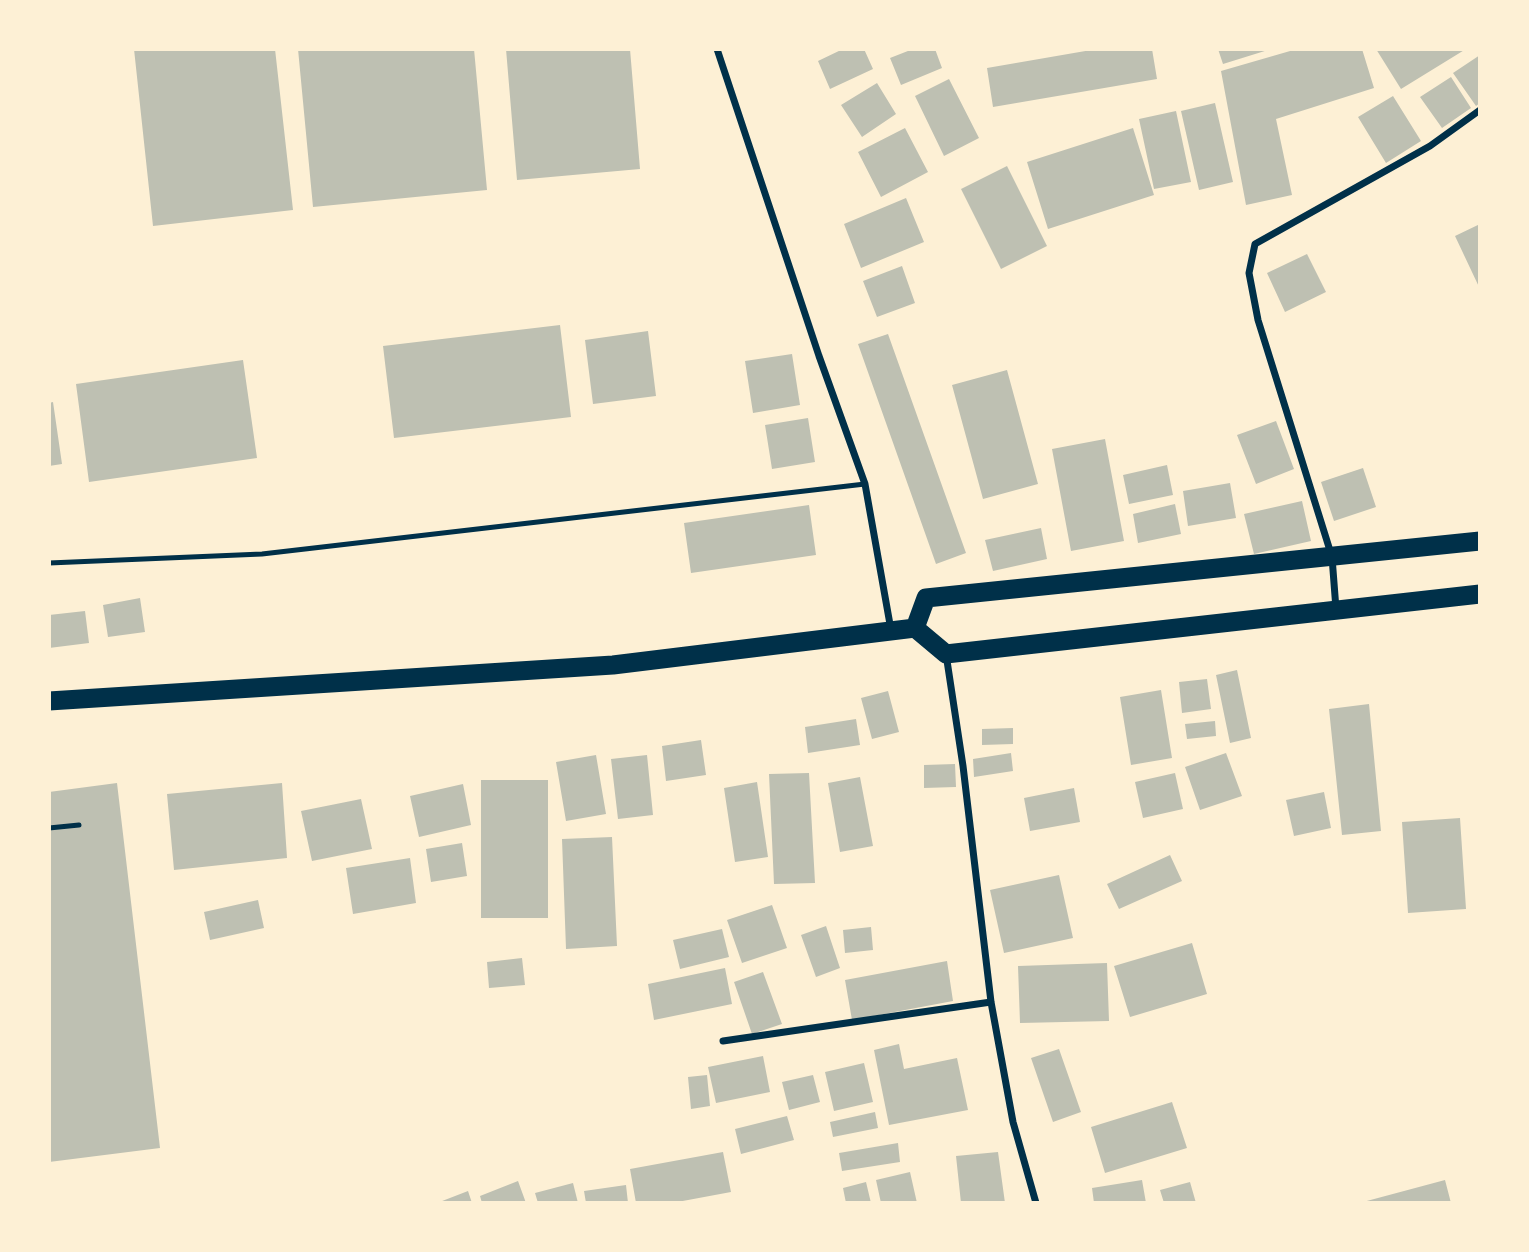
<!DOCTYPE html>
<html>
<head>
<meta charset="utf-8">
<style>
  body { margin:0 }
  #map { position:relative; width:1529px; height:1252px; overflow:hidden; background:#fdf0d5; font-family:"Source Sans 3",sans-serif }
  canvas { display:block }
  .frame { position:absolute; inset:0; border:51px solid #fdf0d5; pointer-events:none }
</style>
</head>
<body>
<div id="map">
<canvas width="1529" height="1252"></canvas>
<div class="frame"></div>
</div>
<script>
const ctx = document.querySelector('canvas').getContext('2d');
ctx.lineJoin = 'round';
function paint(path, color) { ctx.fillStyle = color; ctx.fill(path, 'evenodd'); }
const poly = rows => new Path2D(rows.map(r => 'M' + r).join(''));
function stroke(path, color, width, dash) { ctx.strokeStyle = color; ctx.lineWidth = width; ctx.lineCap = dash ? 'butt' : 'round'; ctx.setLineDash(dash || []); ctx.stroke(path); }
paint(poly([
  [134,49,275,49,293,210,153,226],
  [298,49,474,49,487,190,313,207],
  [506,49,630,49,640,169,517,180],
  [843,49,864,49,873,69,830,89,818,61],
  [913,49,935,49,942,68,901,85,890,58],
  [1097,49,1152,49,1157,79,993,107,987,68],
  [1218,49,1268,49,1268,50,1223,64],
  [1297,49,1362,49,1374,88,1276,119,1292,195,1246,205,1221,71],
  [1376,49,1466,49,1401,89],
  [1480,55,1480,103,1476,106,1453,73],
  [1451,77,1471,108,1442,128,1420,97],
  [949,79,979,138,944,156,915,96],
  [877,83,896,114,862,137,841,105],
  [1393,96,1421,141,1386,163,1358,117],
  [1215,103,1233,182,1199,190,1181,111],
  [1176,111,1191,182,1154,189,1139,119],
  [905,128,928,172,881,197,858,152],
  [1133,128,1154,195,1048,229,1027,162],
  [1007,166,1047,246,1001,269,961,189],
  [906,198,924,242,861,268,844,224],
  [1480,224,1480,289,1455,236],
  [1307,254,1326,292,1285,312,1267,273],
  [902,266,915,303,877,317,863,281],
  [560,325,571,417,394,438,383,346],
  [648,331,656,396,593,404,585,340],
  [888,334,966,553,936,564,858,344],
  [792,354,800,405,753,413,745,361],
  [243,360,257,458,89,482,76,384],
  [1007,370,1038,484,983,499,952,385],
  [53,402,62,464,49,466,49,403],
  [808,418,815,462,772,469,765,425],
  [1276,421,1294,469,1256,484,1237,435],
  [1105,439,1124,541,1071,551,1052,449],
  [1167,465,1173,495,1129,504,1123,475],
  [1363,468,1376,507,1334,521,1321,482],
  [1230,483,1236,518,1188,526,1183,491],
  [1302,501,1311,541,1254,554,1244,514],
  [1175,504,1181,534,1138,543,1133,514],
  [809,505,816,555,691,573,684,523],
  [1041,528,1047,559,993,571,985,540],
  [140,598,145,632,108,637,103,605],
  [85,611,89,643,49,648,49,615],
  [1237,670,1251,738,1230,743,1216,675],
  [1207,679,1211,709,1182,713,1179,682],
  [1161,690,1172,758,1131,765,1120,697],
  [888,691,899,732,872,739,861,698],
  [1369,704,1381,831,1342,835,1329,709],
  [856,719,860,745,808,753,805,727],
  [1215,721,1216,736,1187,739,1185,724],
  [1013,728,1013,744,982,745,982,729],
  [701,740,706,775,666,781,662,746],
  [1011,753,1013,771,974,777,973,759],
  [1226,753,1242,796,1200,810,1185,767],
  [596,755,606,814,566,821,556,762],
  [647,755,653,815,618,819,611,759],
  [955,764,956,787,924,788,924,765],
  [809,773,815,883,774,884,769,774],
  [1175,773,1183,809,1143,818,1135,782],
  [860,777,873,846,840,852,828,783],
  [481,780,548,780,548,918,481,918],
  [757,782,768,857,735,862,724,788],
  [117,783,160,1148,49,1162,49,792],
  [282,783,287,858,174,870,167,794],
  [463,784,471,825,419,837,410,796],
  [1074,788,1080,822,1030,831,1024,798],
  [1324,792,1331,828,1294,836,1286,800],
  [361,799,372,849,312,861,301,811],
  [1460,818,1466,909,1408,913,1402,822],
  [612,837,617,946,566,949,562,839],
  [462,843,467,876,431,882,426,849],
  [1170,855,1182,881,1119,909,1107,884],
  [410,858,416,903,353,914,346,868],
  [1059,875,1073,938,1004,953,990,890],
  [258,900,264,928,210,940,204,912],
  [772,905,787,948,742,963,727,920],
  [826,926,840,968,816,977,801,935],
  [871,927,873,950,845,953,843,930],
  [722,929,729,957,680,969,673,940],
  [1192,943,1207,994,1130,1017,1114,966],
  [522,958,525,985,489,988,487,962],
  [947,961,953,1001,852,1020,845,980],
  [1107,963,1109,1021,1020,1023,1018,966],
  [725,968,732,1004,654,1020,648,984],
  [763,972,782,1024,752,1034,734,982],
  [899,1044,904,1069,957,1058,968,1110,889,1125,874,1050],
  [1059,1049,1081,1112,1053,1122,1031,1058],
  [763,1056,770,1092,716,1103,708,1067],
  [864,1063,873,1102,834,1111,825,1072],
  [707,1075,710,1106,691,1109,688,1077],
  [813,1075,820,1102,789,1110,782,1082],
  [1172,1102,1187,1148,1105,1173,1091,1127],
  [875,1112,878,1128,833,1137,830,1122],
  [787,1116,794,1140,741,1154,735,1129],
  [898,1143,900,1162,842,1171,839,1153],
  [723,1152,731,1192,672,1203,636,1203,630,1169],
  [998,1152,1005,1203,961,1203,956,1156],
  [910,1172,917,1203,881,1203,876,1180],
  [1142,1180,1146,1203,1094,1203,1092,1188],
  [1445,1180,1451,1203,1363,1203,1363,1202],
  [518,1181,526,1203,482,1203,480,1196],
  [866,1182,871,1203,846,1203,843,1188],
  [1190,1182,1196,1203,1164,1203,1160,1190],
  [573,1183,578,1203,538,1203,535,1193],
  [626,1185,628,1203,586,1203,584,1191],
  [468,1191,472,1203,437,1203]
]), '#bec0b2');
stroke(poly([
  [49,563,262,554,865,484],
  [49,828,79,825]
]), '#003049', 5);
stroke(poly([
  [717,49,819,356,865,484,891,630],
  [1336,609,1332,557,1258,320,1249,273,1255,244,1430,146,1480,110],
  [946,654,963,766,991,1002,1013,1122,1036,1203],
  [723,1041,991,1002]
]), '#003049', 7);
stroke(poly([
  [915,628,926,598,1480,541],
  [49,701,613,665,915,628,946,654,1480,594]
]), '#003049', 19);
</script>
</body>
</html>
